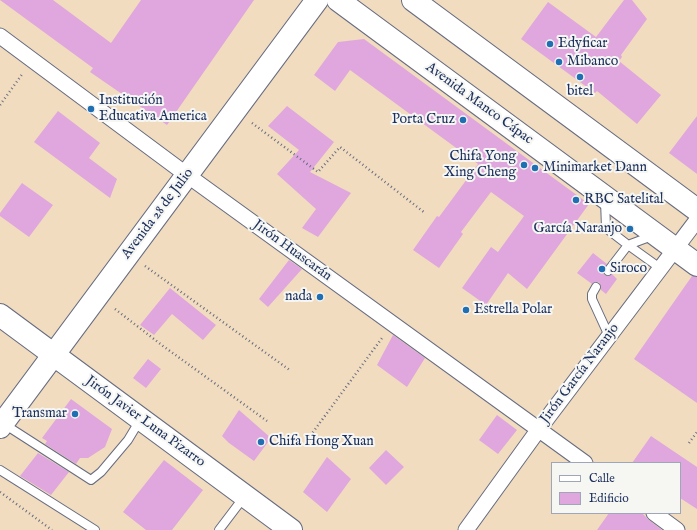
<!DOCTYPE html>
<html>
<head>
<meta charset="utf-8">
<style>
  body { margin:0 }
  #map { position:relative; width:697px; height:530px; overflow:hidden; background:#f2dcbf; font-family:"IM FELL English",serif }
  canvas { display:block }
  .legend { position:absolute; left:551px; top:462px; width:130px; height:52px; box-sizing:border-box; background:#f6f6f2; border:1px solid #9ea6b7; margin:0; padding:5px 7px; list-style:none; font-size:12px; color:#1b2f5e }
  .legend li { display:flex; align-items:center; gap:8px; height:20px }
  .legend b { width:20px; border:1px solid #9ea6b7 }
</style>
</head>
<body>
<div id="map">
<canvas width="697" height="530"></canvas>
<ul class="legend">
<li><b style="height:5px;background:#fff"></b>Calle</li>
<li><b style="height:11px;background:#dfa7dd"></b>Edificio</li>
</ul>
</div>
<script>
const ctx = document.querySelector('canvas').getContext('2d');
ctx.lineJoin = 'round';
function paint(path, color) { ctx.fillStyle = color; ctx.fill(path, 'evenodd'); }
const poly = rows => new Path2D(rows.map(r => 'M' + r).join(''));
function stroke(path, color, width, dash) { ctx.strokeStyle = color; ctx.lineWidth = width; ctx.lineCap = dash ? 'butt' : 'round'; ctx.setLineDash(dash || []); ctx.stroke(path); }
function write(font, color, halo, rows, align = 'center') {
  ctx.font = font + ' "IM FELL English",serif'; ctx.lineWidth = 4; ctx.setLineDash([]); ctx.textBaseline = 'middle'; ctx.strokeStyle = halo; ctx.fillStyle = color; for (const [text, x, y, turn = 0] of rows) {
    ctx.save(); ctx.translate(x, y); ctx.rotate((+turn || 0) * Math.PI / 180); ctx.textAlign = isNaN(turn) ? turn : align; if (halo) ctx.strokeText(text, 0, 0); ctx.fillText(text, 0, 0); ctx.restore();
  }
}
paint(poly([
  [0,0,53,0,111,43,141,0,254,0,167,125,90,72,93,68],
  [624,0,632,0,647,19,621,55,622,57,619,61,661,95,637,124,597,91,595,93,521,39,548,2,596,37],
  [364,39,589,204,527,289,508,273,486,305,462,288,491,247,498,252,524,216,491,192,461,232,463,234,439,268,413,250,437,216,439,217,478,164,350,70,335,91,314,75,338,42],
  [287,106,334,142,310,172,351,193,318,237,302,228,316,209,277,174,299,150,268,126],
  [58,111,100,143,89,158,117,179,110,198,34,142],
  [697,116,697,174,669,153],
  [22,183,53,205,29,237,0,216,0,213],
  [593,253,607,264,603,270,604,275,608,276,612,274,617,279,606,294,601,290,601,287,599,282,596,282,592,284,577,273],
  [289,260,302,269,268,307,259,299],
  [692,276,697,277,697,403,634,359],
  [170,288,216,325,203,340,172,314,154,335,140,325],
  [393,335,425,358,407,387,377,365],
  [148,359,161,369,146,388,133,378],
  [71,399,112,429,105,447,88,458,80,458,76,464,45,444,47,441,42,438],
  [239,410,271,438,254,461,229,443,222,436],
  [497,415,517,430,498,454,479,440],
  [651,436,697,467,697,509,680,498,680,463,632,463],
  [386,450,404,467,386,485,369,468],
  [38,453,69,472,51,495,20,476],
  [327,457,351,479,327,512,303,492],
  [164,460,203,490,172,530,146,530,123,512],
  [609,513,642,513,649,520,662,530,597,530]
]), '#dfa7dd');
const lane = poly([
  [605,200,606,228,628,245,652,236],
  [608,271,628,245,660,268],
  [596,287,592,294,592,299,609,336],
  [4,424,91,480,101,472,128,440,140,420],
  [0,470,95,530],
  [219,530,244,497]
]);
const street = poly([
  [0,36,187,175,585,463],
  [654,513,677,530],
  [466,530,539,429,697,220]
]);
const secondary = poly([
  [0,315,291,530],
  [0,427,317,0]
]);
const primary = poly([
  [338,0,697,265],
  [413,0,697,210]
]);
stroke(lane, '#666c80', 10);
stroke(street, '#666c80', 17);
stroke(secondary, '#666c80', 24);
stroke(primary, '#666c80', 24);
stroke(poly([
  [0,105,23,73],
  [252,123,318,172,340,147,425,213],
  [145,266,291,371],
  [115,309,163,346,267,421],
  [308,439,382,338],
  [689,443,697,432],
  [0,492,52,530]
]), '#666c80', 2.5, [1, 3]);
stroke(lane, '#fff', 8);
stroke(street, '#fff', 15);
stroke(secondary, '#fff', 22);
stroke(primary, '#fff', 22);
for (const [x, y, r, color] of [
  [550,44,4,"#1f6fb2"],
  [559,62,4,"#1f6fb2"],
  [580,77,4,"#1f6fb2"],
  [91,109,4,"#1f6fb2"],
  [463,120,4,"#1f6fb2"],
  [524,165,4,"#1f6fb2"],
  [535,168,4,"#1f6fb2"],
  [576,200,4,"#1f6fb2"],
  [630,229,4,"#1f6fb2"],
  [602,269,4,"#1f6fb2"],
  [320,297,4,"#1f6fb2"],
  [466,310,4,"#1f6fb2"],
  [75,414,4,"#1f6fb2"],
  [261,442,4,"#1f6fb2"]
]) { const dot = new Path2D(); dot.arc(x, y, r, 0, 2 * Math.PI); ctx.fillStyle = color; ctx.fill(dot); stroke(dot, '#f6f6f2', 1.5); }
write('14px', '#1b2f5e', '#f6f6f2', [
  ["Edyficar",558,44],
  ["Mibanco",567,62],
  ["bitel",580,92,"center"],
  ["Institución",99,101],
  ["Educativa America",99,117],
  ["Porta Cruz",455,120,"right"],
  ["Chifa Yong",516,157,"right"],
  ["Xing Cheng",516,173,"right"],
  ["Minimarket Dann",543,168],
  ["RBC Satelital",584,200],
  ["García Naranjo",622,229,"right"],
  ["Siroco",610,269],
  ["nada",312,297,"right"],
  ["Estrella Polar",474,310],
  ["Transmar",67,414,"right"],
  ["Chifa Hong Xuan",269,442]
], 'left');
write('14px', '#1b2f5e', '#f6f6f2', [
  ["Avenida Manco Cápac",479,104,36],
  ["Avenida 28 de Julio",158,214,-53],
  ["Jirón Huascarán",292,251,36],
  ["Jirón García Naranjo",580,374,-53],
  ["Jirón Javier Luna Pizarro",145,422,36]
]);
</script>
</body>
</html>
